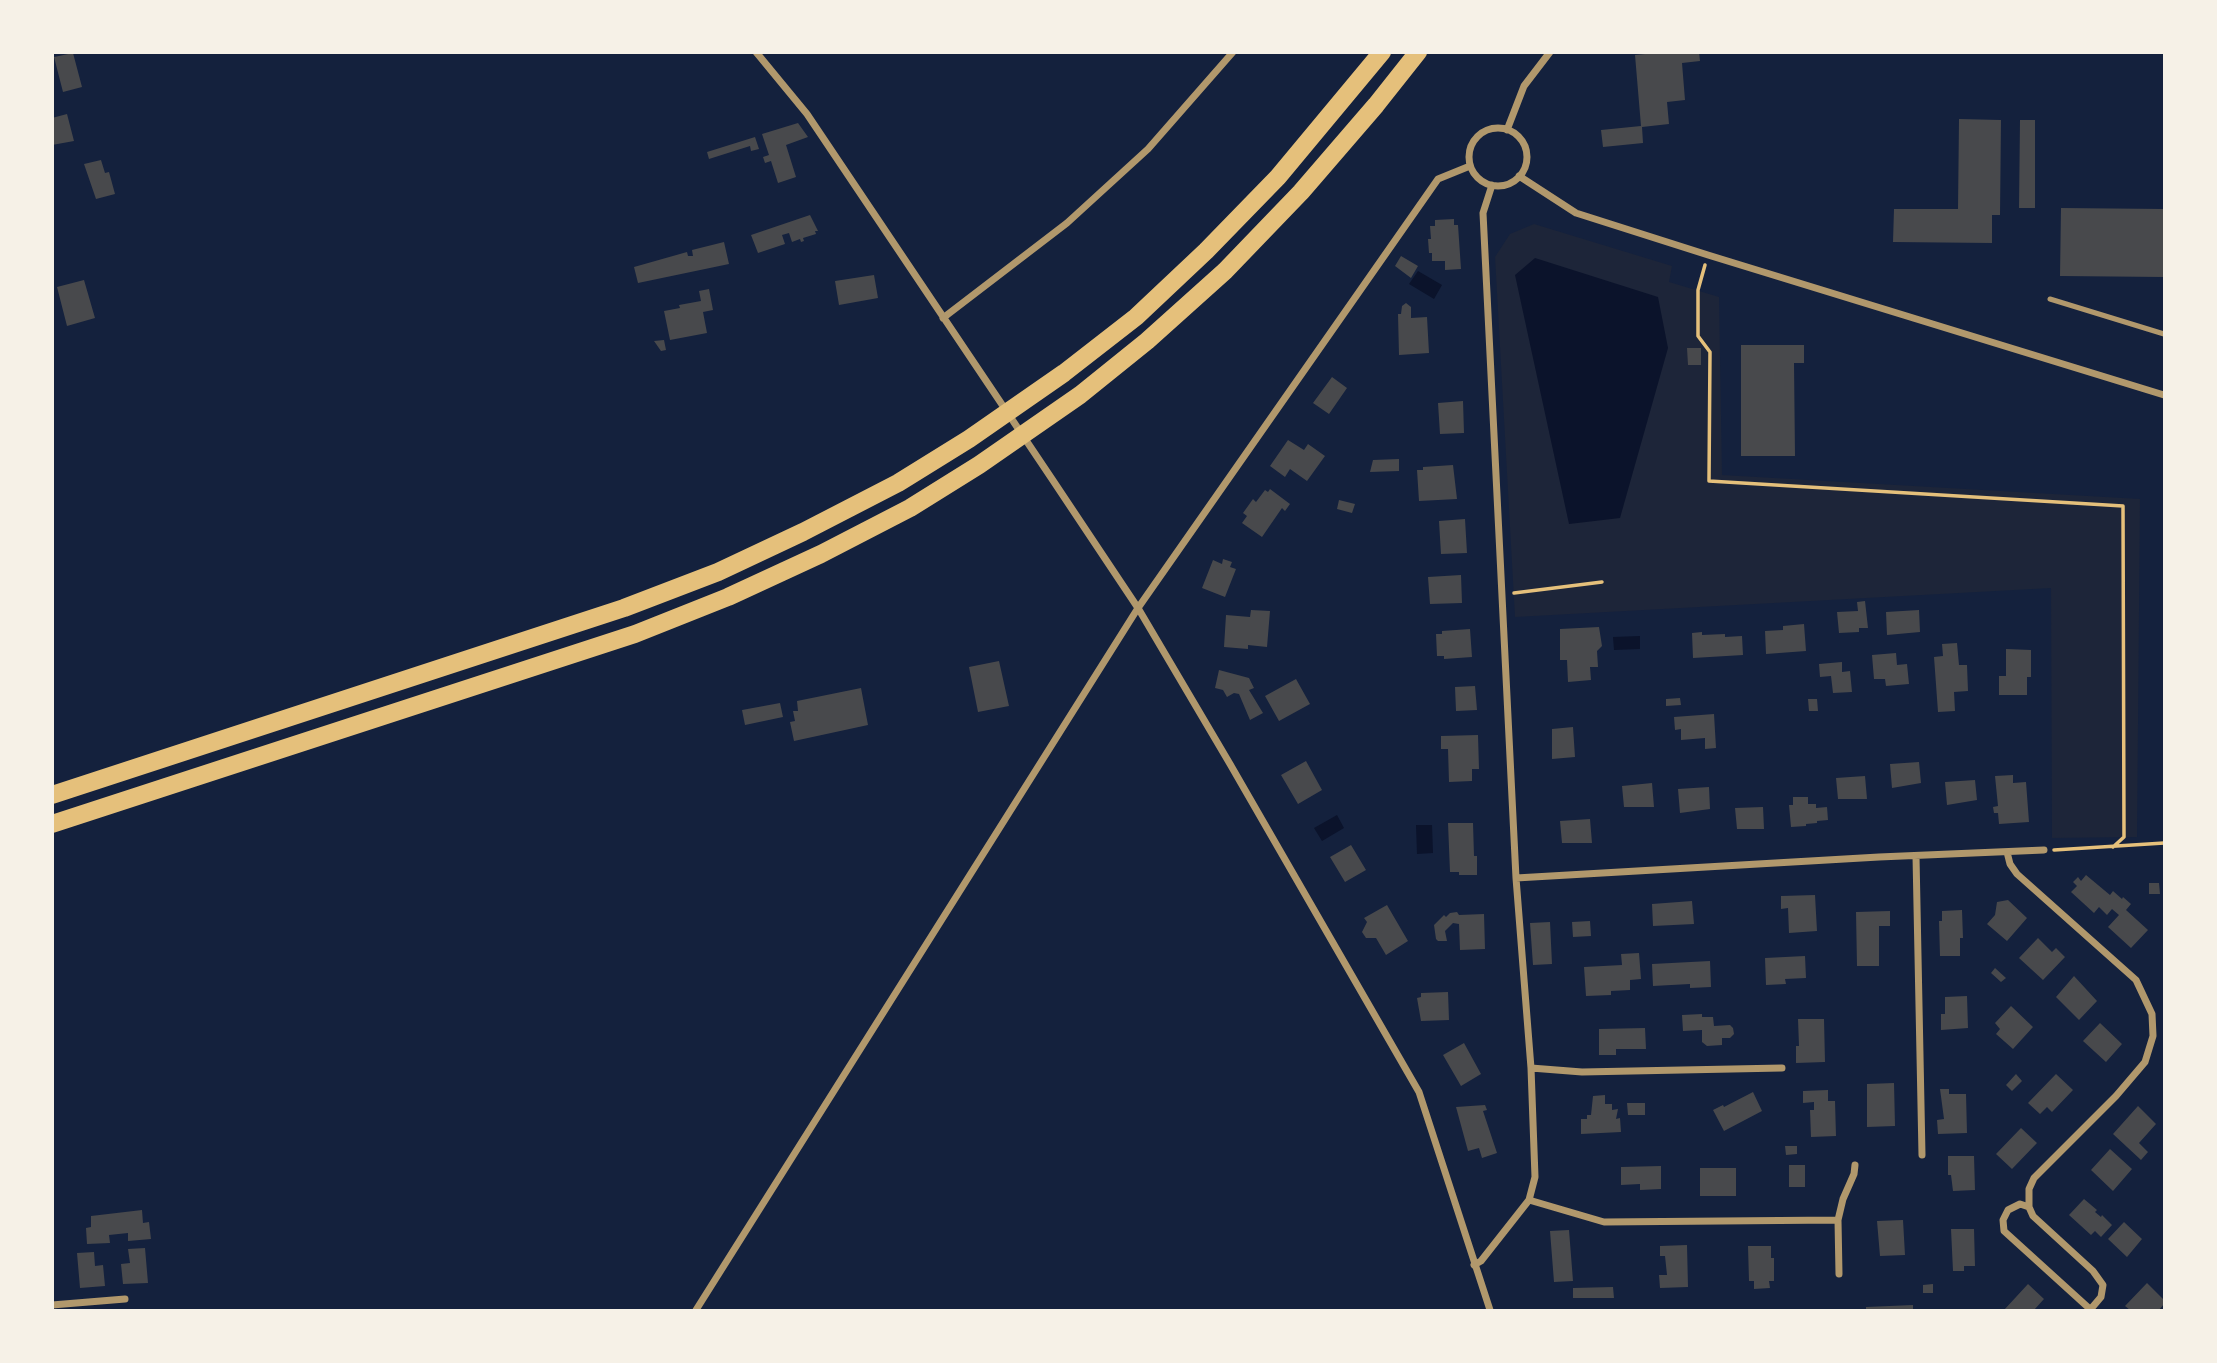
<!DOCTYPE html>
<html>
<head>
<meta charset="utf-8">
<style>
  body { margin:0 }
  #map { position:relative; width:2217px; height:1363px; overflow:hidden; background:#14213d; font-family:"Titillium Web",sans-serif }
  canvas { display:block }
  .frame { position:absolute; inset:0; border:54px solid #f6f1e7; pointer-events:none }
</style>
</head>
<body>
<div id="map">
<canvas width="2217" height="1363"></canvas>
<div class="frame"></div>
</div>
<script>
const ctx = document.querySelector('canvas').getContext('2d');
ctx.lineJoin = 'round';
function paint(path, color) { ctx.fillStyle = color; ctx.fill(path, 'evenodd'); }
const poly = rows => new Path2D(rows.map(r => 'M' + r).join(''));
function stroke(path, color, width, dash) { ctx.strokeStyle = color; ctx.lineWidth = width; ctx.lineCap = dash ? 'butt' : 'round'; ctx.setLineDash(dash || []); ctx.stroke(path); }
paint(poly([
  [1534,224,1672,266,1669,282,1719,297,1722,475,2140,499,2137,837,2052,838,2051,588,1515,617,1495,257,1510,234]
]), '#1d2539');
paint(poly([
  [1535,258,1658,297,1668,348,1620,518,1569,524,1515,275],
  [1418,271,1442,285,1434,299,1409,284],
  [1640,636,1640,649,1614,650,1613,637],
  [1337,815,1344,828,1322,841,1314,828],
  [1416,825,1432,825,1433,853,1417,854]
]), '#0b132b');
paint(poly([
  [1644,52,1699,52,1700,61,1682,63,1685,100,1667,102,1669,124,1642,127,1643,143,1603,147,1601,130,1641,126,1635,55,1645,54],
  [73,53,82,87,63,92,54,57],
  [67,114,74,141,52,145,52,118],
  [1959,119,2001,120,2000,215,1992,215,1992,243,1893,242,1894,209,1958,209],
  [2020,120,2035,120,2035,208,2019,208],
  [798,123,808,137,786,145,796,177,778,183,771,161,765,163,763,157,769,155,762,134],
  [755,137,759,149,751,151,750,146,709,159,707,152],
  [101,160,105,173,109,172,115,194,96,199,84,164],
  [2061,208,2164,209,2164,277,2060,276],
  [810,215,818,231,815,231,816,234,803,238,804,241,801,242,800,239,792,242,789,233,782,235,785,244,758,253,751,235],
  [1454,219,1454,225,1458,225,1461,269,1445,270,1445,261,1432,261,1432,253,1429,253,1428,239,1431,239,1430,226,1435,226,1435,220],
  [724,242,729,264,638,283,634,267,687,252,688,256,693,256,692,250],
  [1401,256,1418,266,1411,278,1395,266],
  [874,275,878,298,839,305,835,281],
  [84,280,95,318,67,326,57,287],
  [709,289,713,310,703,312,707,333,670,340,664,311,680,308,679,305,701,301,699,291],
  [1406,303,1411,307,1411,318,1427,317,1429,353,1399,355,1398,314,1401,314,1402,306],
  [664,340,666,350,661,351,654,341],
  [1741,345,1804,345,1804,363,1794,363,1795,456,1741,456],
  [1687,348,1701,348,1701,365,1688,365],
  [1332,377,1347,388,1329,414,1313,403],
  [1463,401,1464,433,1440,434,1438,403],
  [1288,440,1304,450,1308,444,1325,456,1307,481,1290,469,1285,477,1270,466],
  [1399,459,1399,471,1370,472,1373,460],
  [1453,465,1457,499,1419,501,1417,470,1423,470,1423,467],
  [1270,489,1290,504,1285,511,1282,508,1262,537,1242,523,1247,516,1243,513,1253,499,1256,502,1265,490,1268,492],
  [1339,500,1355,504,1352,513,1337,509],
  [1465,519,1467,553,1441,554,1439,521],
  [1223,559,1232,562,1230,567,1236,569,1225,597,1202,588,1213,560,1222,564],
  [1461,575,1462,603,1430,604,1428,577],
  [1865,601,1868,628,1859,628,1859,632,1839,633,1837,612,1858,611,1857,602],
  [1251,610,1270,611,1267,647,1248,645,1248,649,1224,647,1226,615,1250,617],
  [1919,610,1920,632,1887,635,1886,612],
  [1804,624,1806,651,1766,654,1765,631,1783,630,1783,626],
  [1599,627,1602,646,1597,651,1598,667,1590,667,1591,680,1568,682,1567,660,1560,660,1560,629],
  [1470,629,1472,657,1444,659,1444,656,1437,656,1436,634,1442,634,1442,631],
  [1702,632,1702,635,1725,634,1725,637,1742,636,1743,655,1693,658,1692,633],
  [1957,643,1959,665,1967,665,1968,691,1954,692,1955,711,1938,712,1934,657,1943,656,1942,644],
  [2006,649,2031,650,2031,677,2027,677,2027,695,1999,695,1999,676,2006,676],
  [1896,653,1897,665,1907,664,1909,684,1886,686,1885,679,1874,679,1872,655],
  [999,661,1009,706,978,712,969,667],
  [1842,662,1842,672,1850,671,1852,692,1833,693,1831,676,1820,677,1819,664],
  [1219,670,1249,678,1254,688,1249,690,1263,713,1250,720,1239,694,1234,693,1227,697,1223,690,1215,688],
  [1296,679,1310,704,1279,721,1265,696],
  [1475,686,1477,710,1456,711,1455,687],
  [861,688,868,725,794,741,790,722,795,721,793,711,798,711,797,701],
  [1680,698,1681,705,1666,706,1666,699],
  [1808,699,1817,699,1818,711,1809,711],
  [780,703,783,717,745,725,742,710],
  [1714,714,1716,748,1705,749,1705,738,1681,740,1681,729,1675,730,1674,717],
  [1573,727,1575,757,1552,759,1552,729],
  [1478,735,1479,769,1472,769,1472,781,1449,782,1448,749,1441,749,1441,736],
  [1306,761,1322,790,1298,804,1281,775],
  [1919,762,1921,783,1892,788,1890,764],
  [2013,775,2013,783,2026,782,2029,822,1999,824,1998,813,1994,813,1993,807,1998,806,1995,776],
  [1865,776,1867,799,1838,799,1836,778],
  [1975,780,1977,800,1947,805,1945,782],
  [1652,783,1654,807,1624,807,1622,786],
  [1709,787,1710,809,1680,813,1678,789],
  [1793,797,1808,797,1808,804,1816,804,1816,808,1827,807,1828,820,1817,821,1817,823,1806,824,1806,826,1791,827,1789,805,1793,805],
  [1763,807,1764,829,1737,829,1735,808],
  [1590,819,1592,843,1562,843,1560,821],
  [1448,823,1473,823,1474,856,1477,856,1477,875,1459,875,1459,872,1450,872],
  [1351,845,1366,870,1345,882,1330,857],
  [2086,875,2110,895,2113,891,2122,899,2123,897,2131,904,2126,910,2148,930,2131,948,2108,927,2119,915,2112,909,2107,915,2099,907,2094,913,2071,892,2077,886,2073,882,2078,877,2081,881],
  [2149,883,2159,883,2160,894,2149,894],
  [1815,895,1817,931,1789,933,1788,908,1781,909,1781,896],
  [2008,900,2027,918,2007,941,1987,924,1995,915,1997,902],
  [1692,901,1694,924,1653,926,1652,904],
  [1387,905,1408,941,1386,955,1376,938,1366,938,1362,932,1367,922,1364,918],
  [1962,910,1963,938,1960,938,1960,956,1940,956,1939,921,1942,921,1942,911],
  [1890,911,1890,926,1879,926,1879,966,1857,966,1856,912],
  [1457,912,1459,915,1484,914,1485,949,1460,950,1459,924,1453,923,1445,931,1447,941,1438,941,1436,939,1434,925,1444,915,1446,917,1450,913],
  [1590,921,1591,936,1573,937,1572,922],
  [1550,922,1552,964,1533,965,1530,923],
  [2038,938,2052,952,2056,948,2065,957,2043,980,2019,958],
  [1639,953,1641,979,1630,980,1630,990,1611,991,1611,995,1586,996,1584,967,1622,965,1621,954],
  [1805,956,1806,978,1785,979,1786,984,1766,985,1765,958],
  [1710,961,1711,987,1690,988,1690,984,1653,986,1652,964],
  [1995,968,2006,978,2001,982,1991,973],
  [2074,976,2097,1001,2079,1020,2056,997],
  [1448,992,1449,1020,1421,1021,1417,998,1421,997,1421,993],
  [1967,996,1968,1028,1941,1030,1941,1014,1945,1014,1945,997],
  [2011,1006,2033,1027,2013,1049,1996,1034,2000,1029,1995,1023],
  [1702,1014,1702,1017,1713,1017,1714,1026,1730,1025,1733,1028,1734,1034,1730,1038,1722,1038,1722,1045,1707,1046,1702,1042,1702,1030,1683,1031,1682,1015],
  [1798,1019,1824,1019,1825,1062,1796,1063,1796,1046,1799,1046],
  [2100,1023,2122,1044,2106,1062,2083,1041],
  [1645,1028,1646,1049,1616,1049,1616,1055,1599,1055,1599,1029],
  [1464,1043,1481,1074,1461,1086,1443,1055],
  [2016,1074,2022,1081,2012,1091,2006,1085],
  [2056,1074,2073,1090,2052,1112,2047,1107,2040,1114,2028,1103],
  [1894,1083,1895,1126,1867,1127,1867,1084],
  [1940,1089,1949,1089,1949,1094,1966,1094,1967,1133,1938,1134,1937,1120,1944,1119],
  [1828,1090,1828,1101,1835,1101,1836,1136,1811,1137,1810,1110,1814,1110,1814,1102,1803,1103,1803,1091],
  [1753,1092,1762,1111,1724,1131,1713,1110,1723,1105,1724,1107],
  [1605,1095,1605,1104,1612,1104,1612,1110,1618,1109,1616,1119,1620,1118,1621,1132,1581,1134,1581,1119,1587,1119,1587,1115,1591,1115,1593,1096],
  [1627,1103,1645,1103,1645,1115,1628,1115],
  [1485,1105,1487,1110,1483,1111,1497,1153,1482,1158,1479,1148,1468,1151,1456,1107],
  [2138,1106,2156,1124,2139,1143,2148,1152,2141,1160,2113,1134],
  [2021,1128,2037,1143,2012,1169,1996,1154],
  [1785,1146,1797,1146,1797,1154,1786,1155],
  [2110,1149,2132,1169,2113,1191,2091,1170],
  [1948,1156,1974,1156,1975,1190,1953,1191,1951,1175,1948,1175],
  [1789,1165,1805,1165,1805,1187,1789,1187],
  [1661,1166,1661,1189,1640,1190,1640,1184,1621,1185,1621,1167],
  [1700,1168,1736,1168,1736,1196,1700,1196],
  [2084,1199,2097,1210,2095,1212,2101,1217,2102,1215,2112,1225,2101,1237,2095,1231,2091,1235,2069,1215],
  [142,1210,143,1223,149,1222,151,1239,128,1241,128,1233,109,1235,110,1243,87,1244,86,1228,91,1227,91,1216],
  [1903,1220,1905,1255,1880,1256,1877,1221],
  [2124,1222,2142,1239,2127,1257,2108,1239],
  [1951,1229,1974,1229,1975,1266,1964,1266,1964,1271,1953,1271],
  [1569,1230,1573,1281,1554,1282,1550,1231],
  [1687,1245,1688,1287,1660,1288,1659,1275,1667,1275,1665,1256,1660,1256,1660,1246],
  [1748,1246,1771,1246,1771,1258,1774,1258,1774,1281,1769,1281,1770,1288,1754,1289,1754,1281,1749,1281],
  [145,1248,148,1283,123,1284,121,1264,130,1263,128,1249],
  [94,1252,95,1266,103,1265,105,1286,80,1288,77,1253],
  [2147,1283,2164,1300,2164,1304,2159,1310,2130,1310,2125,1306],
  [1933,1284,1933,1293,1923,1293,1923,1285],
  [2028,1284,2044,1299,2034,1310,2004,1310],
  [1613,1287,1614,1298,1573,1298,1573,1288],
  [1913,1305,1913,1310,1866,1310,1866,1307]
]), '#48494c');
stroke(poly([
  [1705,265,1698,290,1698,336,1710,352,1709,481,2123,506,2124,837,2113,847],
  [1514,593,1602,582],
  [2054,850,2164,843]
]), '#e5c07b', 3.5);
stroke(poly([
  [2050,299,2164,334]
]), '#b1986c', 5);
stroke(poly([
  [756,52,807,114,1052,479,1138,608,1230,764,1419,1092,1490,1310],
  '1469 157a29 29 0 1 1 58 0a29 29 0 1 1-58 0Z',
  [1507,130,1524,86,1550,52],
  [1519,176,1576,213,1708,255,2164,395],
  [943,318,1067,223,1148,149,1233,52],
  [2007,852,2010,864,2017,874,2136,980,2152,1014,2153,1036,2145,1062,2116,1096,2034,1178,2029,1189,2029,1207,2033,1216,2093,1271,2103,1285,2101,1297,2090,1310],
  [1916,856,1922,1155],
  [1516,878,1879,857,2044,850],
  [1531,1068,1582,1072,1782,1068],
  [1529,1200,1604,1222,1838,1220,1839,1274],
  [2029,1207,2020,1204,2008,1210,2003,1220,2004,1231,2091,1310],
  [1838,1220,1843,1199,1854,1174,1855,1165],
  [1474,1265,1481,1261,1529,1200,1535,1177,1531,1068,1516,878,1483,213,1492,185],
  [52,1305,125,1299],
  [696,1310,1138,608,1438,179,1470,166]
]), '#b1986c', 7);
stroke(poly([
  [52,795,624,608,718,572,803,532,898,483,969,439,1064,373,1136,317,1206,251,1278,177,1382,52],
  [52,824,635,634,728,597,821,554,910,508,979,465,1080,395,1147,341,1225,271,1301,192,1376,105,1418,52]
]), '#e5c07b', 18);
</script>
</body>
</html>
